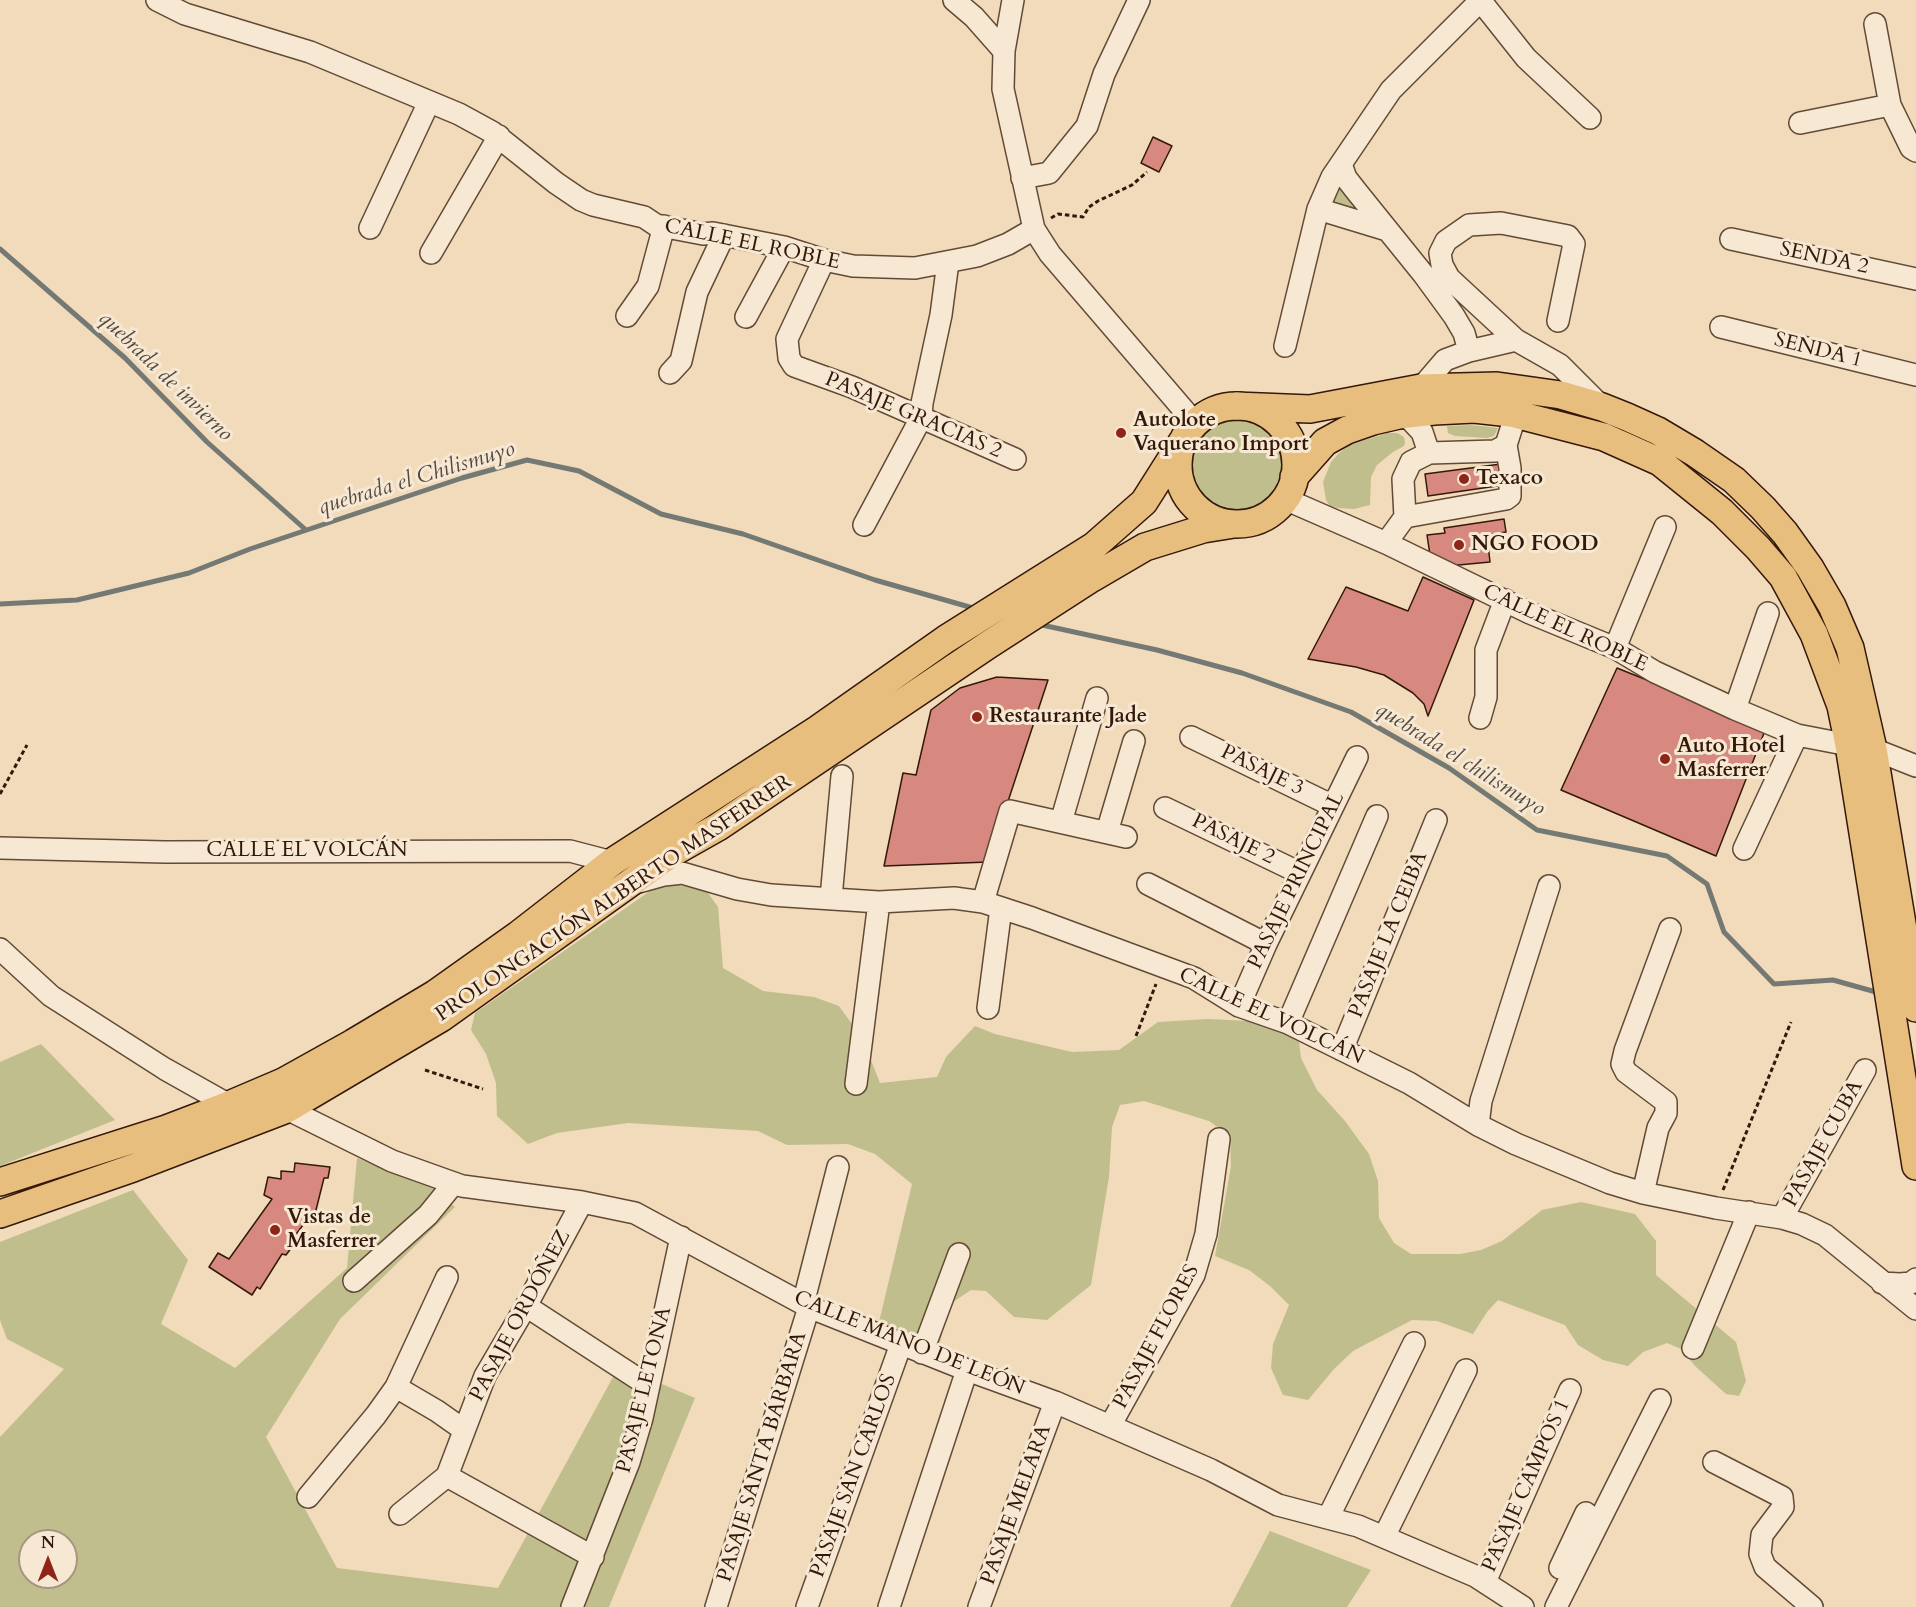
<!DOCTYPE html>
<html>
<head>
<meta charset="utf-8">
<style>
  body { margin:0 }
  #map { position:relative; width:1916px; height:1607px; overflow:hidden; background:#f1dbbb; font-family:Cardo,serif }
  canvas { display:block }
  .north { position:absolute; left:18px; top:1529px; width:60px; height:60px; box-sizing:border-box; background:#f6e8d3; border:2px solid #a89583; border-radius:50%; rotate:0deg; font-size:16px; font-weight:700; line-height:24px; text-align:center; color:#34190a }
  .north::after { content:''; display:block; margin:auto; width:21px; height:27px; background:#8f2418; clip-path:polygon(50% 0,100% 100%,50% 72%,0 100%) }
</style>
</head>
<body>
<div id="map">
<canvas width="1916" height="1607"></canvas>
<div class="north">N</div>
</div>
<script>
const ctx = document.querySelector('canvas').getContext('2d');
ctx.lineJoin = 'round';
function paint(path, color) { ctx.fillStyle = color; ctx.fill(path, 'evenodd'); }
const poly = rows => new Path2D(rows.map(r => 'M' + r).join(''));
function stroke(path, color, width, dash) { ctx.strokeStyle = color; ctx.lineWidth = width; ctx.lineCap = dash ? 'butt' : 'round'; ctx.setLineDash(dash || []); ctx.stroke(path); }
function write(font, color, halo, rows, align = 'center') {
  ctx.font = font + ' Cardo,serif'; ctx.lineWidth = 6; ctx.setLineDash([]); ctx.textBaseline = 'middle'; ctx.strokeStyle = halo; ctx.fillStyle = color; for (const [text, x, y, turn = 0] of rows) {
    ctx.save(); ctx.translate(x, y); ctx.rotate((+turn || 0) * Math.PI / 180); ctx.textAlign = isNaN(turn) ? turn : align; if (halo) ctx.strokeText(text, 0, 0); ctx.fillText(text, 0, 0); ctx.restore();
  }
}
paint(poly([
  [1339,188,1344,188,1369,217,1332,203,1335,191],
  '1191 466a46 46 0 1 1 92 0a46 46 0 1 1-92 0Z',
  [1471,425,1490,427,1498,428,1494,436,1487,438,1455,436,1448,433,1447,426],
  [1387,433,1397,433,1404,437,1405,442,1404,446,1393,452,1377,465,1371,477,1370,505,1354,509,1338,508,1330,506,1326,500,1323,482,1331,462,1339,453,1350,445],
  [663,882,706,890,718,907,723,968,763,991,814,997,839,1006,852,1024,871,1060,880,1083,937,1077,946,1057,975,1026,995,1034,1072,1052,1119,1050,1158,1022,1208,1019,1269,1022,1298,1033,1301,1058,1317,1090,1345,1121,1369,1154,1378,1181,1379,1218,1394,1243,1411,1254,1460,1254,1481,1250,1502,1241,1542,1210,1581,1202,1635,1214,1656,1241,1656,1275,1736,1342,1746,1381,1739,1396,1726,1394,1696,1367,1681,1349,1667,1343,1643,1352,1628,1366,1603,1360,1578,1345,1565,1325,1498,1300,1487,1312,1473,1334,1437,1321,1412,1320,1353,1351,1334,1369,1308,1400,1283,1395,1271,1368,1273,1344,1289,1305,1270,1286,1249,1270,1215,1256,1231,1166,1230,1136,1209,1121,1144,1101,1120,1105,1112,1127,1109,1177,1091,1285,1047,1320,1014,1317,986,1291,971,1290,950,1304,938,1349,879,1322,912,1184,875,1154,848,1144,787,1145,758,1131,628,1123,557,1133,528,1144,497,1116,496,1083,486,1054,471,1030,475,1013],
  [41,1044,115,1120,0,1166,0,1062],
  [357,1158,433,1188,455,1207,340,1319,266,1437,337,1568,498,1588,619,1366,695,1398,609,1607,0,1607,0,1437,64,1369,7,1339,0,1320,0,1242,133,1190,188,1260,161,1324,235,1368,347,1268],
  [30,1541,66,1541,66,1577,30,1577],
  [1270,1531,1371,1570,1347,1607,1230,1607]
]), '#c0be8c');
stroke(poly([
  [0,249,125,358,207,442,306,530],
  [0,604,77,600,189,573,250,549,462,478,527,460,579,471,661,514,743,534,875,580,973,608],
  [1042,625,1157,650,1242,673,1351,712,1449,768,1537,830,1667,856,1707,884,1724,932,1774,984,1833,980,1876,992]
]), '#747974', 5);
const building = poly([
  [1153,137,1172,146,1159,172,1141,163,1153,137],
  [1501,464,1504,485,1428,496,1425,474,1501,464],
  [1504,519,1506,532,1487,535,1490,562,1448,566,1430,555,1427,535,1445,533,1444,528,1504,519],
  [1423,577,1474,600,1428,716,1424,704,1413,693,1384,675,1356,667,1308,659,1346,587,1408,611,1423,577],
  [1617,668,1766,728,1716,856,1561,790,1617,668],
  [997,677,1048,680,988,862,884,866,903,773,916,775,931,710,960,688,997,677],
  [295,1163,330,1167,328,1178,324,1178,315,1214,308,1223,306,1221,294,1237,298,1239,286,1255,282,1254,260,1289,257,1287,252,1295,209,1267,218,1253,229,1259,272,1199,264,1195,268,1177,281,1179,281,1171,294,1172,295,1163]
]);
paint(building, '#d78980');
stroke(building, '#34190a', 1.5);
const minor = poly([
  [157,0,185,14,310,52,459,114,492,132,556,183,581,200,593,205,644,217,656,225,703,234,713,233,784,247,824,260,853,266,915,268,977,256,1008,244,1034,229],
  [954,0,974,17,1004,51],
  [1013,0,1004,51,1003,89,1034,229,1050,254,1195,423],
  [1480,0,1526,58,1590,118],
  [1875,24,1890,105,1911,148,1916,151],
  [1800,123,1890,105],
  [1341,164,1346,178,1357,192,1424,275,1454,316,1464,333,1469,351,1445,360,1421,388],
  [1022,178,1049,173,1087,126,1104,74,1139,0],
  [1318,209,1387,230],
  [370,228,429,102],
  [1731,239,1916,279],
  [431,253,499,136],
  [824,260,787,339,789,358,794,366,852,387,1015,459],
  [1437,277,1449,278,1516,340,1560,365,1601,406],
  [1449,278,1442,265,1440,253,1446,241,1469,225,1501,223,1568,236,1574,244,1558,321],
  [627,316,648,286,664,226],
  [746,317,784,247],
  [1721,327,1916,375],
  [1285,346,1318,209,1332,177,1391,90,1481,0],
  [1469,351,1516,340],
  [670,373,681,361,697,292,724,235],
  [1405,414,1422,432,1429,453],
  [1285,499,1386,543,1530,613,1615,648,1655,672,1735,709,1797,735,1849,745],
  [1405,517,1506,499,1510,496,1510,468,1506,445,1513,423,1522,416],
  [864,525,921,418,922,403,941,315,948,262],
  [1386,543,1405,517,1403,479,1411,462,1429,453,1495,451,1506,445],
  [1615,648,1665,527],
  [1735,709,1768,613],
  [1480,718,1486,697,1486,650,1505,600],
  [1191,737,1333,806],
  [1873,749,1916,766],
  [1165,808,1300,873],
  [1061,822,1097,698],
  [1107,832,1134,741],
  [0,848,165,852,570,851,612,862],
  [1744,849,1797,735],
  [639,882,664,875,682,873,737,889,771,895,879,902,954,898,983,902,1032,918,1194,978,1239,1006,1288,1023,1409,1083,1478,1125,1516,1144,1610,1183,1643,1193,1716,1208,1782,1218,1802,1224,1825,1235,1916,1309],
  [1148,884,1266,944],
  [831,898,842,776],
  [983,902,1010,811,1126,837],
  [0,949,51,996,165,1069,229,1105],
  [1239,1006,1266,944,1357,757],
  [988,1008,1001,908],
  [1288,1023,1377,816],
  [1342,1050,1436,820],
  [856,1084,879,902],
  [287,1109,392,1161,462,1186,582,1202,635,1213,809,1307,967,1370,1055,1402,1211,1470,1278,1505,1358,1526,1475,1576,1523,1607],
  [1478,1125,1481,1101,1549,886],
  [1643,1193,1658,1128,1666,1113,1666,1102,1626,1072,1622,1064,1625,1051,1670,929],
  [1782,1218,1865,1070],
  [354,1281,428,1215,454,1183],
  [1882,1283,1900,1284,1911,1283,1916,1279],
  [803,1304,838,1167],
  [526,1306,649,1386],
  [1693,1348,1749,1212],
  [922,1353,959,1254],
  [396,1387,437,1411,464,1430],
  [1110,1426,1194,1275,1206,1234,1219,1139],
  [1714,1462,1782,1497,1783,1507,1762,1535,1760,1554,1765,1567,1812,1607],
  [447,1476,593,1557],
  [308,1497,376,1415,396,1387,447,1277],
  [400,1514,447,1476,485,1376,526,1306,582,1202],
  [1328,1518,1414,1343],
  [1384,1537,1466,1370],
  [1560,1568,1586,1513],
  [1485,1582,1570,1390],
  [572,1607,629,1462,642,1418,681,1237],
  [716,1607,809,1307],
  [807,1607,901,1344],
  [889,1607,967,1370],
  [979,1607,1055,1402],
  [1556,1607,1660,1400]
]);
const major = poly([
  [1236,406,1310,409,1421,388,1497,386,1561,395,1602,407,1627,417,1658,431,1695,453,1734,480,1763,508,1785,533,1810,568,1832,606,1850,648,1873,749,1916,1008],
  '1178 465a59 59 0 1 1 118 0a59 59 0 1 1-118 0Z',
  [1294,477,1325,442,1347,430,1373,421,1399,415,1434,411,1474,409,1511,413,1604,437,1660,462,1722,512,1758,548,1783,577,1814,634,1841,706,1849,745,1916,1166],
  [0,1182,166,1129,229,1105,283,1082,353,1043,435,994,518,935,612,862,818,729,946,639,1094,546,1144,502,1182,442],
  [0,1214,133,1168,287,1109,441,1018,672,853,718,827,988,645,1092,578,1145,547,1203,529,1234,524]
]);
stroke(minor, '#634a36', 24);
stroke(major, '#34190a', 30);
stroke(poly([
  [1051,218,1058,214,1083,217,1089,207,1098,201,1132,185,1147,172],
  [0,794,27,745],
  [1136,1036,1156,984],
  [425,1070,483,1089],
  [1723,1190,1791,1022]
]), '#34190a', 3, [4.5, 3]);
stroke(minor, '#f6e8d3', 21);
stroke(major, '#e8be7e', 27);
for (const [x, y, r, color] of [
  [1121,433,6,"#8f2418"],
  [1464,479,6,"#8f2418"],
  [1459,545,6,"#8f2418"],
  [977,717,6,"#8f2418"],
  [1665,759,6,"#8f2418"],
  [275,1230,6,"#8f2418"]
]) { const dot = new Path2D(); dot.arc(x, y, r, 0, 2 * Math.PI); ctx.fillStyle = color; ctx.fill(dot); stroke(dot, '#f6e8d3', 2); }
write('21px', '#34190a', '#f6e8d3', [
  ["CALLE EL ROBLE",752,245,12],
  ["SENDA 2",1824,259,12],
  ["SENDA 1",1818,351,14],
  ["PASAJE GRACIAS 2",913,416,23],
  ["CALLE EL ROBLE",1565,629,25],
  ["PASAJE 3",1262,771,26],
  ["PASAJE 2",1233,840,26],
  ["CALLE EL VOLCÁN",307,851],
  ["PASAJE PRINCIPAL",1297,881,-64],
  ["PROLONGACIÓN ALBERTO MASFERRER",614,899,-34],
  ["PASAJE LA CEIBA",1389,935,-68],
  ["CALLE EL VOLCÁN",1271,1017,25],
  ["PASAJE CUBA",1824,1144,-61],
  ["PASAJE ORDÓÑEZ",521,1316,-62],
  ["PASAJE FLORES",1157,1337,-62],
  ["CALLE MANO DE LEÓN",909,1344,22],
  ["PASAJE LETONA",645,1390,-76],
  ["PASAJE SANTA BÁRBARA",763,1457,-73],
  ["PASAJE SAN CARLOS",854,1476,-70],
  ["PASAJE CAMPOS 1",1527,1486,-66],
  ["PASAJE MELARA",1017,1505,-70]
]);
write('bold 21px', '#34190a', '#f6e8d3', [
  ["Autolote",1133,421],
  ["Vaquerano Import",1133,445],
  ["Texaco",1476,479],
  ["NGO FOOD",1471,545],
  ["Restaurante Jade",989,717],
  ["Auto Hotel",1677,747],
  ["Masferrer",1677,771],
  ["Vistas de",287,1218],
  ["Masferrer",287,1242]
], 'left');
write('italic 22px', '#54493f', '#f6e8d3', [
  ["quebrada de invierno",165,377,44],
  ["quebrada el Chilismuyo",417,479,-17],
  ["quebrada el chilismuyo",1460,760,32]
]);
</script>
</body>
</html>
